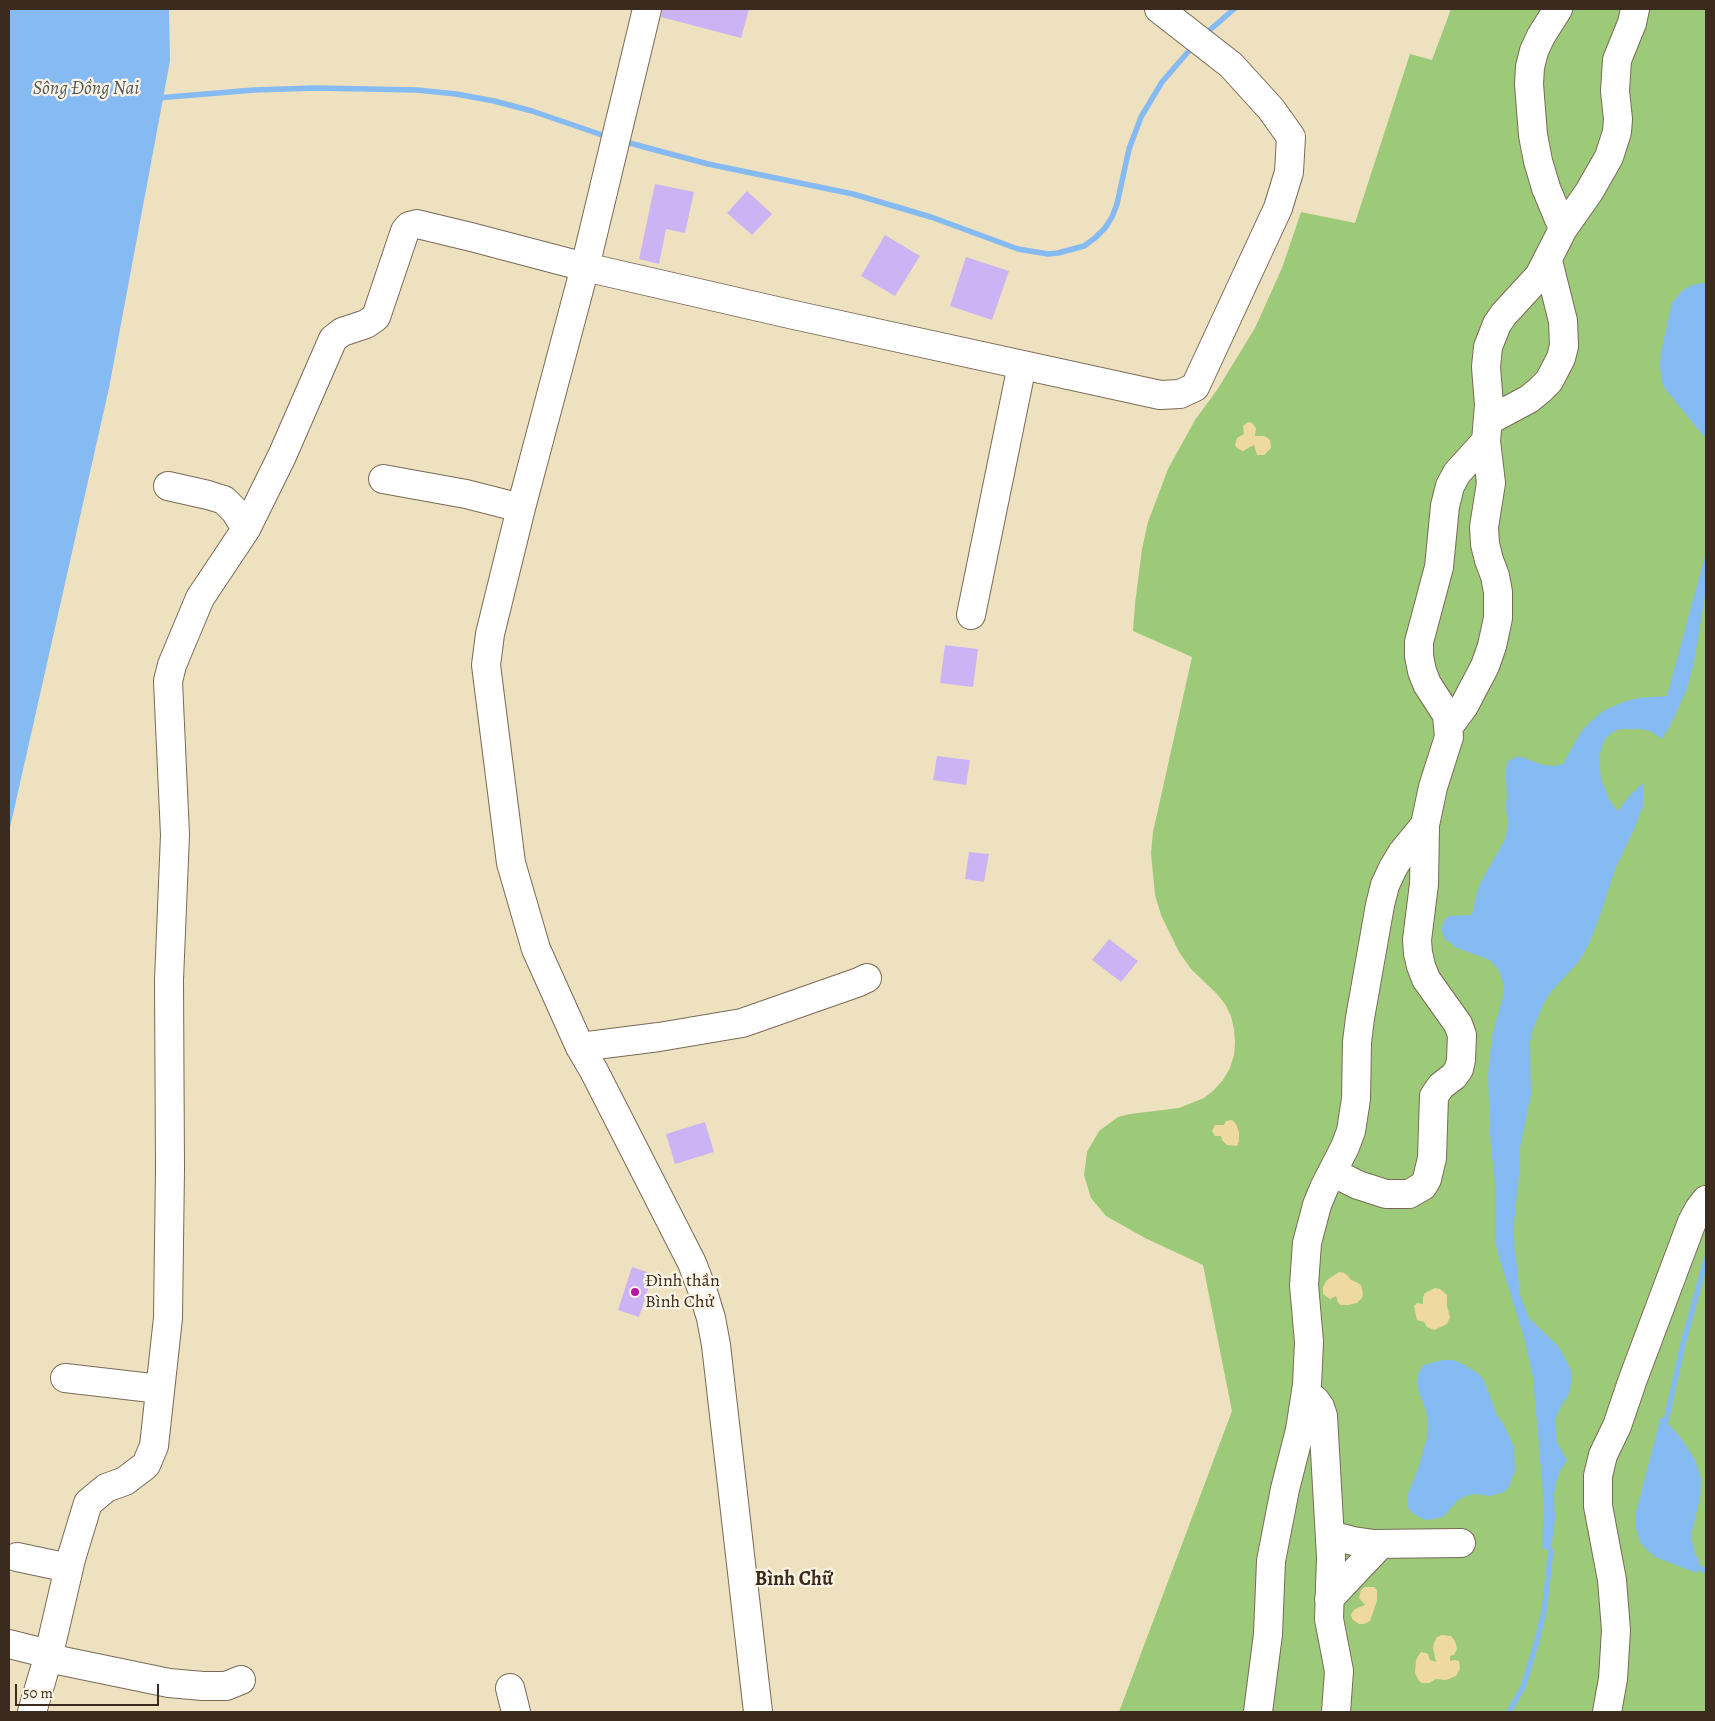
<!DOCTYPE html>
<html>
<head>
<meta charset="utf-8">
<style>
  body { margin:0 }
  #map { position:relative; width:1715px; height:1721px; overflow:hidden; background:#ede1c0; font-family:Alegreya,serif }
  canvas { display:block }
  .frame { position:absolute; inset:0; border:10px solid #3b2a1e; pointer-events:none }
  .scale { position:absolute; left:15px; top:1684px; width:144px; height:22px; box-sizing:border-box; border:2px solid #3b2a1e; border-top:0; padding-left:6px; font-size:15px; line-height:18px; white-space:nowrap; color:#3b2a1e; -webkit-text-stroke:4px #fcf5e5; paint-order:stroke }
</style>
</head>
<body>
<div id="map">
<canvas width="1715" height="1721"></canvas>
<div class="frame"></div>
<div class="scale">50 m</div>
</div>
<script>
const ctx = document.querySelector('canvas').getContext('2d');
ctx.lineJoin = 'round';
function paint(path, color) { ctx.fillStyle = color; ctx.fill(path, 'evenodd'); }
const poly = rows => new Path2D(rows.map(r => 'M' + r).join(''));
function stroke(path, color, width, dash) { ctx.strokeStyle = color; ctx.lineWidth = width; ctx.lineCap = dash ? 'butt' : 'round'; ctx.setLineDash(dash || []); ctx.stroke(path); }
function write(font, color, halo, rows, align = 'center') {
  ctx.font = font + ' Alegreya,serif'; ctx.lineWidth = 4.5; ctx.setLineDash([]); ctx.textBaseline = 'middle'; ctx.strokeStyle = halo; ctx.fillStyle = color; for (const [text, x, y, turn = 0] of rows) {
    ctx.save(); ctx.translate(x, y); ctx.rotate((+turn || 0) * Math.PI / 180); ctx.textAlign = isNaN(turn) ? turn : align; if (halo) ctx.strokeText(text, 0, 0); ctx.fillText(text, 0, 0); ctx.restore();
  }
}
paint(poly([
  [1451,9,1706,9,1706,1712,1119,1712,1232,1411,1203,1265,1145,1238,1106,1216,1091,1198,1084,1175,1087,1152,1099,1131,1118,1117,1130,1114,1179,1108,1204,1098,1214,1090,1223,1080,1230,1068,1234,1055,1235,1042,1234,1029,1231,1016,1225,1004,1217,994,1191,969,1179,952,1161,915,1155,895,1151,853,1153,832,1192,657,1133,631,1135,604,1142,549,1148,522,1168,469,1195,420,1217,390,1255,328,1282,268,1301,212,1355,223,1410,54,1432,60]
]), '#9dca78');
paint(poly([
  [1248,422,1252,423,1256,428,1255,436,1265,436,1270,440,1271,448,1264,455,1257,455,1254,445,1243,451,1237,448,1235,445,1237,438,1244,434,1243,426],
  [1232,1120,1236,1124,1239,1132,1239,1141,1237,1146,1227,1145,1222,1140,1221,1136,1215,1136,1212,1131,1215,1125,1224,1125,1226,1121],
  [1339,1272,1344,1273,1348,1276,1351,1280,1356,1282,1361,1285,1363,1294,1362,1298,1357,1303,1348,1305,1341,1305,1338,1303,1336,1296,1330,1299,1323,1294,1323,1287,1327,1280],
  [1435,1288,1440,1289,1447,1295,1447,1306,1450,1317,1447,1324,1434,1330,1427,1327,1424,1322,1417,1320,1414,1306,1417,1303,1423,1304,1423,1297,1425,1293],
  [1365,1587,1374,1587,1377,1590,1377,1601,1370,1621,1364,1624,1359,1624,1352,1619,1351,1614,1355,1609,1365,1605,1359,1598,1361,1590],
  [1442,1635,1451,1636,1455,1641,1457,1649,1454,1655,1450,1656,1450,1661,1455,1660,1459,1661,1460,1669,1456,1676,1446,1680,1436,1679,1429,1683,1422,1683,1419,1681,1415,1673,1416,1660,1420,1653,1422,1652,1428,1654,1430,1660,1436,1662,1433,1648,1434,1643,1437,1637]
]), '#eeda9e');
paint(poly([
  [9,9,169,9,170,61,109,388,9,832],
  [1702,283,1706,283,1706,439,1666,390,1662,382,1660,367,1661,352,1672,303,1682,291,1692,285],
  [1706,552,1706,590,1693,667,1687,689,1671,724,1662,739,1652,732,1642,729,1621,729,1613,732,1606,738,1602,746,1599,757,1601,779,1610,801,1618,811,1630,795,1643,783,1643,806,1635,827,1616,867,1601,913,1589,944,1580,960,1550,993,1543,1005,1533,1029,1530,1042,1531,1094,1520,1148,1520,1168,1513,1230,1520,1295,1529,1318,1559,1347,1570,1368,1572,1377,1569,1394,1560,1408,1555,1420,1557,1442,1567,1460,1560,1471,1556,1483,1554,1495,1555,1519,1551,1551,1542,1548,1544,1505,1533,1377,1524,1337,1498,1254,1495,1239,1495,1184,1490,1135,1488,1074,1492,1036,1504,993,1503,983,1499,970,1490,960,1457,948,1445,939,1441,929,1445,919,1450,916,1472,915,1477,892,1482,880,1504,841,1507,832,1508,822,1506,807,1507,792,1505,771,1508,761,1519,756,1543,765,1554,766,1563,764,1581,732,1589,723,1603,711,1623,702,1638,698,1667,696],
  [1443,1360,1453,1360,1463,1364,1479,1374,1484,1381,1497,1415,1504,1425,1514,1447,1515,1470,1509,1487,1504,1492,1491,1496,1474,1494,1466,1496,1458,1500,1443,1517,1429,1520,1422,1519,1411,1512,1408,1507,1407,1496,1418,1469,1427,1437,1428,1423,1426,1410,1418,1390,1417,1382,1418,1374,1423,1365],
  [1661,1416,1681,1438,1695,1460,1701,1479,1700,1497,1691,1536,1695,1553,1699,1561,1697,1573,1655,1557,1641,1544,1635,1526,1635,1516]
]), '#85baf3');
stroke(poly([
  [1204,35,1234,9],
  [157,98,254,90,316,88,417,90,456,94,494,101,532,111,608,137],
  [622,141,708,164,853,194,931,217,1018,249,1048,254,1058,253,1084,246,1095,238,1105,228,1112,217,1117,204,1129,149,1141,117,1162,82,1194,45],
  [1666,1421,1683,1344,1706,1260],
  [1698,1567,1706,1571],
  [1509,1712,1523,1687,1537,1641,1544,1612,1551,1551]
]), '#85baf3', 5.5);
paint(poly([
  [662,9,749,9,741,38,661,17],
  [655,184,694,192,685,233,666,229,659,264,639,259],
  [747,191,772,214,752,235,727,213],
  [885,235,920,256,895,296,861,276],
  [966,257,1009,271,992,320,950,306],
  [945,645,978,649,973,687,940,683],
  [937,756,970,760,966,785,933,780],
  [969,852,989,854,984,882,965,879],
  [1109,939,1138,961,1121,982,1092,960],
  [705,1122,714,1152,675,1164,666,1134],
  [632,1267,653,1274,639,1317,618,1310]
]), '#ccb4f4');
const minor = poly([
  [647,9,585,267,521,508,490,634,486,665,511,863,536,949,580,1047,594,1071,692,1263,703,1292,711,1318,716,1345,758,1712],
  [1558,9,1541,36,1534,51,1530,67,1529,84,1533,135,1538,161,1546,188,1563,229],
  [1488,421,1529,399,1540,390,1549,381,1561,358,1564,346,1563,321,1548,261],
  [383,479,466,494,521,508],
  [168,486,208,495,224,500,235,511,246,529],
  [971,615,1022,365],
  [1449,726,1464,706,1485,666,1492,646,1498,618,1498,592,1495,576,1489,560,1485,544,1484,527,1491,483,1486,441,1489,405,1486,367,1488,347,1497,324,1504,314,1539,276,1563,229,1589,192,1609,157,1617,132,1618,119,1615,91,1617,60,1632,23,1635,9],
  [580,1047,659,1037,742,1023,859,982,867,978],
  [1332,1172,1358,1185,1386,1194,1409,1194,1423,1186,1427,1179,1432,1158,1434,1096,1441,1086,1454,1076,1459,1069,1461,1060,1462,1035,1458,1024,1426,979,1421,966,1418,953,1417,940,1424,884,1425,825,1433,787,1449,737,1447,715,1427,684,1422,671,1419,656,1419,642,1439,567,1445,506,1450,486,1457,473,1486,441],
  [65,1378,160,1389],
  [1306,1393,1315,1400,1320,1407,1323,1416,1331,1557,1329,1619,1339,1671,1336,1712],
  [1330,1535,1353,1541,1374,1544,1461,1543],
  [17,1557,69,1568],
  [1329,1599,1381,1544],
  [9,1644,49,1654],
  [48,1658,169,1683,203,1686,226,1686,241,1680],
  [510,1688,516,1712],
  [32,1712,48,1658,71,1559,88,1503,106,1488,125,1481,146,1465,154,1446,168,1318,170,1169,169,980,175,835,168,681,172,665,200,598,246,529,282,456,333,339,342,332,366,324,376,317,405,231,409,226,417,224,471,237,585,267,794,315,1160,395,1180,394,1195,387,1278,208,1289,172,1291,137,1271,109,1231,65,1159,9],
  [1258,1712,1268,1634,1271,1561,1285,1489,1300,1430,1307,1385,1309,1342,1304,1285,1307,1243,1317,1205,1324,1188,1345,1147,1351,1131,1356,1099,1357,1042,1360,1018,1380,905,1385,885,1393,868,1402,853,1425,825],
  [1607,1712,1613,1679,1616,1630,1612,1580,1598,1506,1598,1476,1603,1455,1617,1426,1633,1379,1692,1222,1699,1209,1706,1200]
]);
stroke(minor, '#796a57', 30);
stroke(minor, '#fff', 28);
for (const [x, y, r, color] of [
  [635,1292,5,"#b5179e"]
]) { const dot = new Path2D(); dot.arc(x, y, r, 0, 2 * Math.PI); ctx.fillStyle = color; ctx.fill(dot); stroke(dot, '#fcf5e5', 2); }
write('18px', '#3b2a1e', '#fcf5e5', [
  ["Đình thần",645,1282],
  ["Bình Chử",645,1303]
], 'left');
write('italic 19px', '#51555e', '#fcf5e5', [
  ["Sông Đồng Nai",86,89]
]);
write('bold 20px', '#3b2a1e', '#fcf5e5', [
  ["Bình Chữ",794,1580]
]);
</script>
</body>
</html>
